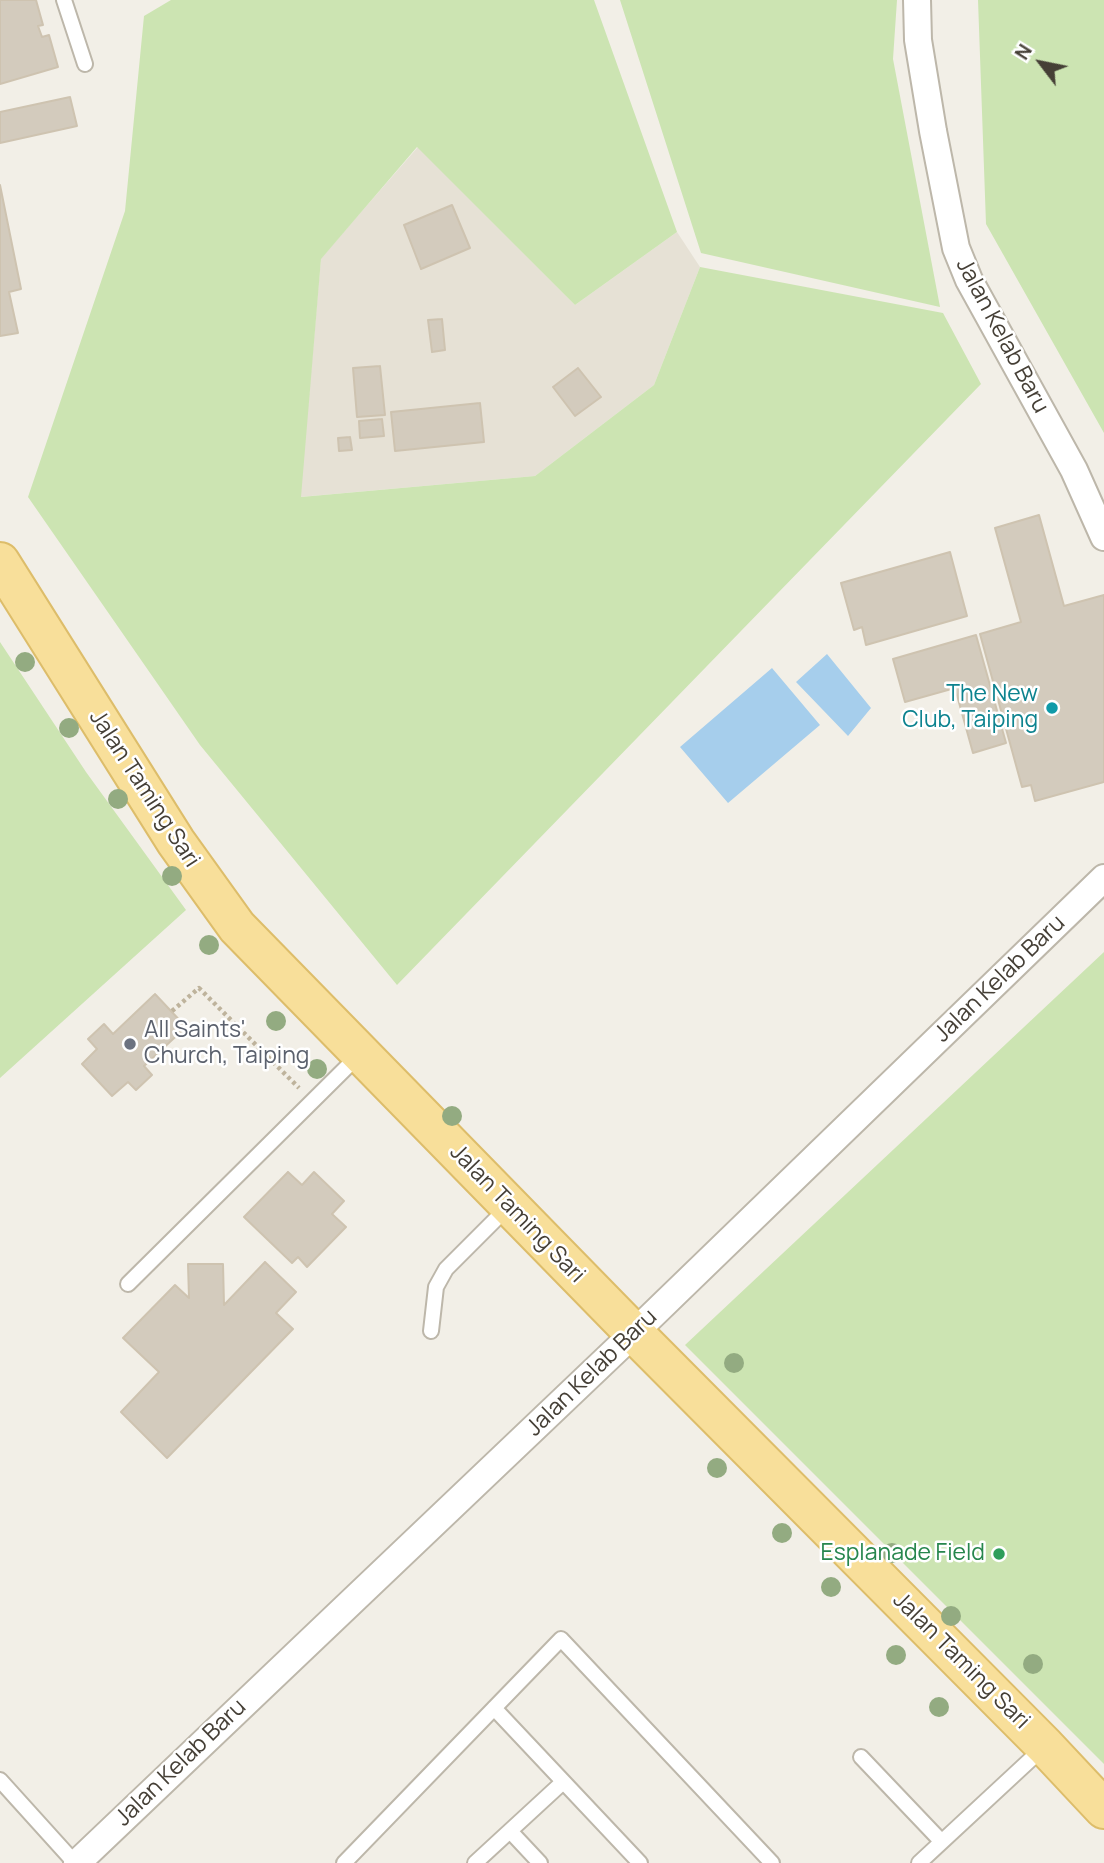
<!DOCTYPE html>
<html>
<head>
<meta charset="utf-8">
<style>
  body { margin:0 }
  #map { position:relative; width:1104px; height:1863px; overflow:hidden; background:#f2efe7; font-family:Manrope,sans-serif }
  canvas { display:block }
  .north { position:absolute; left:1006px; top:28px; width:70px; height:70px; -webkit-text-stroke:5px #fff; paint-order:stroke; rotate:302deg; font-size:19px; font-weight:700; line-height:28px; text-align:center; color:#453f36 }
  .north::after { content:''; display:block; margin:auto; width:24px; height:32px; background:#453f36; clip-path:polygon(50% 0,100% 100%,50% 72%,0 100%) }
</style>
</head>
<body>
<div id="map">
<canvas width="1104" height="1863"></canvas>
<div class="north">N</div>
</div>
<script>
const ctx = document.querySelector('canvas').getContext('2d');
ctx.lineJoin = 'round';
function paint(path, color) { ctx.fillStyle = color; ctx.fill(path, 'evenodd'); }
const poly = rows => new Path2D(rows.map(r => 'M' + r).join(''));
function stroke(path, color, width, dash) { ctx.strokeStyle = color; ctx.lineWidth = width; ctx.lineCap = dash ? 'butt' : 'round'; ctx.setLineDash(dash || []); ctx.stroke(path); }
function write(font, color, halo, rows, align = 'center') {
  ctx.font = font + ' Manrope,sans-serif'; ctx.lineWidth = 5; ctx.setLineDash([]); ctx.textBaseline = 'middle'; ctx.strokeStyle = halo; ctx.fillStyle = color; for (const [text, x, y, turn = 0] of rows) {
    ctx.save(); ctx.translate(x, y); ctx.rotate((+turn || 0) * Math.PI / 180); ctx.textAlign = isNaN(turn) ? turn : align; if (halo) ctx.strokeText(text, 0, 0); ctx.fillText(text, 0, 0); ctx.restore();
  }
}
paint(poly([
  [418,147,575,305,677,232,700,267,654,385,535,476,300,497,321,258]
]), '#e6e1d5');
paint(poly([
  [171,0,594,0,677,232,575,305,417,147,321,259,301,497,535,476,654,385,700,267,943,313,981,384,397,985,200,745,28,497,125,211,144,16],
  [620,0,897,0,893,59,940,307,701,253],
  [978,0,1104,0,1104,433,986,224],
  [0,642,86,772,186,910,0,1078],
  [1104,952,1104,1764,685,1345]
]), '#cce4b2');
paint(poly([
  [827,654,871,708,848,736,796,682],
  [772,668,820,725,728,803,680,747]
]), '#a6ceec');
const building = poly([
  [0,0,36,0,43,25,38,26,42,37,49,35,58,67,0,84,0,0],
  [70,97,77,126,0,143,0,112,70,97],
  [0,185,21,289,9,292,18,333,0,336,0,185],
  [452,205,470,248,421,269,404,225,452,205],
  [442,319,445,350,432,352,428,320,442,319],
  [380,366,385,415,357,417,353,368,380,366],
  [578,368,601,397,575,416,553,387,578,368],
  [480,403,484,442,395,451,391,412,480,403],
  [382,419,384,436,360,438,359,421,382,419],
  [350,437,352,450,339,451,338,438,350,437],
  [1039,515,1064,606,1104,595,1104,782,1035,801,1031,785,1022,787,980,634,1021,622,995,528,1039,515],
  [950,552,967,616,866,645,862,627,854,630,841,583,950,552],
  [976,635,1006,743,973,753,955,688,905,702,893,659,976,635],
  [155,994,186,1027,144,1066,152,1075,136,1090,128,1082,112,1096,82,1064,97,1049,88,1039,104,1024,113,1034,155,994],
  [288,1172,302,1185,314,1172,344,1201,332,1214,346,1227,307,1267,298,1257,292,1263,244,1217,288,1172],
  [265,1262,296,1292,276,1313,293,1329,167,1458,121,1412,159,1372,123,1338,175,1285,189,1298,188,1264,223,1264,224,1305,265,1262]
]);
paint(building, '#d3cbbd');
stroke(building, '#cec3b0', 2);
const service = poly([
  [64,0,85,64],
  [128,1284,359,1055],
  [431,1331,436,1287,446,1269,508,1207],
  [494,1708,640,1863],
  [861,1757,941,1841],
  [0,1780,75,1863],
  [510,1831,540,1863],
  [344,1863,561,1639,772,1863],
  [475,1863,563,1782],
  [919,1863,1044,1747]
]);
const minor = poly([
  [917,0,918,40,933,131,956,248,969,280,1074,470,1104,537],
  [77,1863,634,1333,1104,878]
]);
const primary = poly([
  [0,562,176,842,237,927,634,1333,1045,1746,1104,1809]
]);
stroke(service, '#bdb7aa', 18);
stroke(minor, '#bdb7aa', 30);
stroke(primary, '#ddbd6a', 42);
stroke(poly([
  [172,1011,199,988,299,1088]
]), '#beb39c', 4.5, [3.5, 3.5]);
stroke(service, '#fff', 14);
stroke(minor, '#fff', 26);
stroke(primary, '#f8df9a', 38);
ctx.fillStyle = '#93ab81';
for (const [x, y] of [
  [25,662],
  [69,728],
  [118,799],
  [172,876],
  [209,945],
  [276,1021],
  [317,1069],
  [452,1116],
  [734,1363],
  [717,1468],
  [782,1533],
  [892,1553],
  [831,1587],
  [951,1616],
  [896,1655],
  [1033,1664],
  [939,1707]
]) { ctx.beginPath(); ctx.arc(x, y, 10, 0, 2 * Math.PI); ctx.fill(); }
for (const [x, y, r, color] of [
  [1052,708,7,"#0f9aa8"],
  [130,1044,7,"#6b7280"],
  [999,1554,7,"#2e9e5b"]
]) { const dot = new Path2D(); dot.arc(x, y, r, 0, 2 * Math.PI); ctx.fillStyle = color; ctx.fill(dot); stroke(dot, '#fff', 2.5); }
write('23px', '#453f36', '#fff', [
  ["Jalan Kelab Baru",1002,336,62],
  ["Jalan Taming Sari",144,789,57],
  ["Jalan Kelab Baru",1000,979,-44],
  ["Jalan Taming Sari",517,1214,46],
  ["Jalan Kelab Baru",592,1373,-44],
  ["Jalan Taming Sari",961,1661,45],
  ["Jalan Kelab Baru",181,1763,-44]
]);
write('23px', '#0d838f', '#fff', [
  ["The New",1038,695],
  ["Club, Taiping",1038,721]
], 'right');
write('23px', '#5b616d', '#fff', [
  ["All Saints'",144,1031],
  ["Church, Taiping",144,1057]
], 'left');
write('23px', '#27864d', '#fff', [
  ["Esplanade Field",985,1554]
], 'right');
</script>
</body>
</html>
